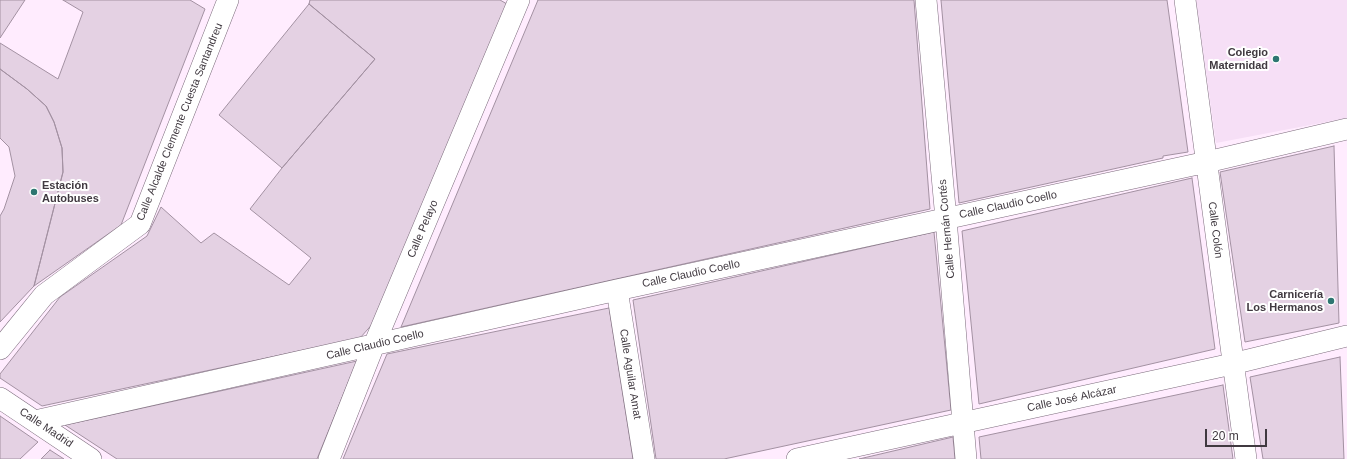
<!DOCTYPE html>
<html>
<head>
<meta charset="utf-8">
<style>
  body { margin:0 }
  #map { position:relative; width:1347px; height:459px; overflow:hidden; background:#ffecfe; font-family:Arial,sans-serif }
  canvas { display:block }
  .scale { position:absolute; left:1205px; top:429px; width:62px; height:18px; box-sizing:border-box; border:2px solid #403940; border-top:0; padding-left:5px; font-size:12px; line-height:14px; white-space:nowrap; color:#403940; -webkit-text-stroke:3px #fff; paint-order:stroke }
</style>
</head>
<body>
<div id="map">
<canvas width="1347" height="459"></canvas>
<div class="scale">20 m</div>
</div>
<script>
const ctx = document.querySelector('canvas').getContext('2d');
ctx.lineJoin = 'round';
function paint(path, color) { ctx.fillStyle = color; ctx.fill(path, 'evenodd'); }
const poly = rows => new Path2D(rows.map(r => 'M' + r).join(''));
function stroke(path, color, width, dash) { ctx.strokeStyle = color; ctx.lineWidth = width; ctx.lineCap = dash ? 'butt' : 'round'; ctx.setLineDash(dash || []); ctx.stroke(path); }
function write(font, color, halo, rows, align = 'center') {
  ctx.font = font + ' Arial,sans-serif'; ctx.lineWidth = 4; ctx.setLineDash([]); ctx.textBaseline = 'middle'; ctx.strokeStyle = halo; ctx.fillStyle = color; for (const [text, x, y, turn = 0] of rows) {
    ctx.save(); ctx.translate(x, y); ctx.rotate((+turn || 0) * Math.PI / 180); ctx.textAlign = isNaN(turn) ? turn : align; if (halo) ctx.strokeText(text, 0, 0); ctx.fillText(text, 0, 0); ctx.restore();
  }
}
paint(poly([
  [1196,0,1347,0,1347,118,1216,143]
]), '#f6dff6');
const building = poly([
  [0,0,25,0,0,38,0,0],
  [63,0,190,0,205,9,121,225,34,286,63,172,62,148,54,122,46,106,27,89,0,69,0,43,58,79,83,12,63,0],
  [310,0,500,0,507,4,376,320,360,338,42,406,0,378,0,374,60,297,147,236,161,207,201,243,214,233,289,285,311,258,250,209,282,168,375,59,309,4,310,0],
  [538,0,914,0,930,209,401,327,538,0],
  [941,0,1167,0,1188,152,1163,156,1163,158,959,203,941,0],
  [309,4,375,59,282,168,219,115,309,4],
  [0,69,27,89,46,106,54,122,62,148,63,172,34,286,0,322,0,216,4,209,15,176,9,147,0,138,0,69],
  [1334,146,1339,323,1245,342,1220,172,1334,146],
  [1192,178,1215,349,979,404,962,231,1192,178],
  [934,232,951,410,724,459,656,459,633,300,934,232],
  [609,308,633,459,343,459,387,354,609,308],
  [1340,357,1344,459,1263,459,1250,377,1340,357],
  [357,361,317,459,117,459,65,425,357,361],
  [1223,385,1233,459,981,459,979,437,1223,385],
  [0,416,38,442,20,459,0,459,0,416],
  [953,437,955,459,859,459,953,437],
  [50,450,64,459,41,459,50,450]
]);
paint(building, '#e4d1e3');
stroke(building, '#a391a2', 1);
const street = poly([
  [926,0,946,219,966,459],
  [1185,0,1246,459],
  [617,290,644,459],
  [0,349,44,295,140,224,228,0],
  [0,398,91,459],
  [35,421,617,290,1207,162,1347,129],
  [329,459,374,345,519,0],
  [797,459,1232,364,1347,336]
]);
stroke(street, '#7d6d7d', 22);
stroke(street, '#fff', 21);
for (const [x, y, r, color] of [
  [1276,59,4,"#2d7671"],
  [34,192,4,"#2d7671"],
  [1331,301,4,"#2d7671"]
]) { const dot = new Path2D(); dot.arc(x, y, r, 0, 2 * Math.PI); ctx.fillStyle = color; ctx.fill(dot); stroke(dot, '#fff', 1.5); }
write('bold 11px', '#403940', '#fff', [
  ["Colegio",1268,53],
  ["Maternidad",1268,66],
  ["Estación",42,186,"left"],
  ["Autobuses",42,199,"left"],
  ["Carnicería",1323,295],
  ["Los Hermanos",1323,308]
], 'right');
write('11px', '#403940', '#fff', [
  ["Calle Alcalde Clemente Cuesta Santandreu",180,122,-68],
  ["Calle Claudio Coello",1008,205,-12],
  ["Calle Pelayo",423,229,-67],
  ["Calle Hernán Cortés",947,229,-95],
  ["Calle Colón",1215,230,83],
  ["Calle Claudio Coello",691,274,-12],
  ["Calle Claudio Coello",375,345,-13],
  ["Calle Aguilar Amat",630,374,81],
  ["Calle José Alcázar",1072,399,-12],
  ["Calle Madrid",46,428,34]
]);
</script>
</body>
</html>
